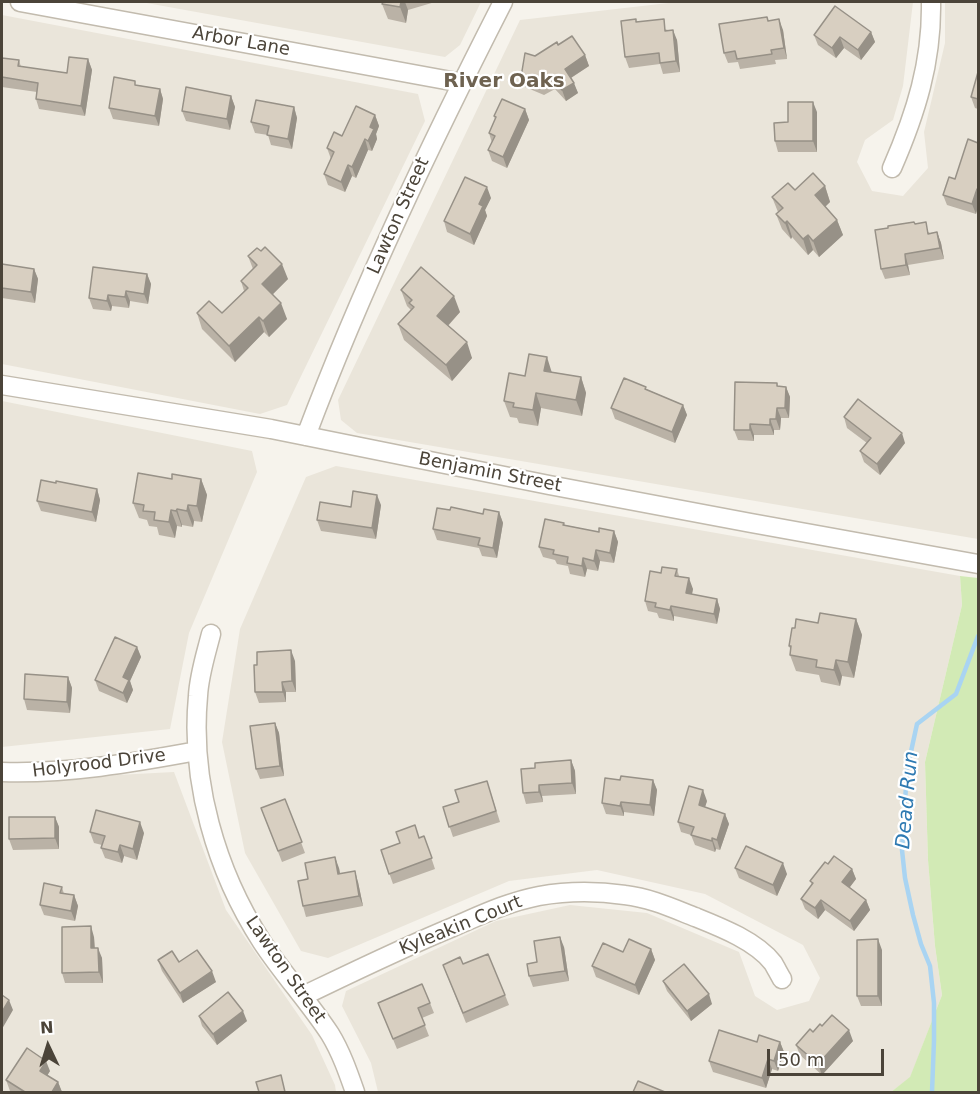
<!DOCTYPE html>
<html>
<head>
<meta charset="utf-8">
<style>
	body { margin:0 }
	#map { position:relative; width:980px; height:1094px; overflow:hidden; background:#f6f3ec; font-family:"DejaVu Sans",sans-serif }
	canvas { display:block }
	.frame { position:absolute; inset:0; border:3px solid #4b4439; pointer-events:none }
	.north { position:absolute; left:18px; top:1016px; width:60px; height:60px; -webkit-text-stroke:4px #fff; paint-order:stroke; rotate:356deg; font-size:16px; font-weight:700; line-height:24px; text-align:center; color:#4b4439 }
	.north::after { content:''; display:block; margin:auto; width:21px; height:27px; background:#4b4439; clip-path:polygon(50% 0,100% 100%,50% 72%,0 100%) }
	.scale { position:absolute; left:767px; top:1049px; width:117px; height:27px; box-sizing:border-box; border:3px solid #4b4439; border-top:0; padding-left:8px; font-size:18px; line-height:21px; white-space:nowrap; color:#4b4439; -webkit-text-stroke:4px #fff; paint-order:stroke }
</style>
</head>
<body>
<div id="map">
<canvas width="980" height="1094"></canvas>
<div class="frame"></div>
<div class="north">N</div>
<div class="scale">50 m</div>
</div>
<script>
const g = document.querySelector('canvas').getContext('2d');
g.lineJoin = 'round';
function fillPath(path, color) { g.fillStyle = color; g.fill(path, 'evenodd'); }
function trace(path, color, width, dash) { g.strokeStyle = color; g.lineWidth = width; g.lineCap = dash ? 'butt' : 'round'; g.setLineDash(dash || []); g.stroke(path); }
function write(font, color, halo, rows, align = 'center') {
  g.font = font + ' "DejaVu Sans",sans-serif'; g.lineWidth = 4.5; g.setLineDash([]); g.textBaseline = 'middle'; g.strokeStyle = halo; g.fillStyle = color; for (const [text, x, y, turn = 0] of rows) {
    g.save(); g.translate(x, y); g.rotate((+turn || 0) * Math.PI / 180); g.textAlign = isNaN(turn) ? turn : align; if (halo) g.strokeText(text, 0, 0); g.fillText(text, 0, 0); g.restore();
  }
}
fillPath(new Path2D(`
	M141,2H481L460,45L445,57Z
	M677,2H913L903,86L893,120L865,140L857,162L872,191L903,196L928,168L924,132L945,43V2H978V539L357,433L341,420L338,400L520,20Z
	M2,15L418,94L425,121L287,405L260,414L2,364Z
	M2,401L252,451L257,472L189,633L170,729L2,747Z
	M336,466L960,576L962,605L925,762L928,860L935,946L942,995L910,1078L891,1092H378L371,1063L342,1006L346,991L496,921L570,905L647,913L739,952L755,996L777,1010L809,1001L820,978L803,945L705,894L597,870L509,881L328,958L301,951L245,853L222,742L240,629L306,477Z
	M174,772L226,910L312,1035L335,1085L336,1092H2V781Z`), '#eae5da');
fillPath(new Path2D(`
	M960,576L978,578V1092H891L910,1077L942,995L935,946L928,860L925,762L962,605Z`), '#d2eab5');
trace(new Path2D(`
	M932,1092L934,1041V1003L930,966L921,944L913,915L905,878L902,850L907,770L917,724L956,694L978,636`), '#a9d4f2', 4.5);
const minor = new Path2D(`
	M20,2L462,83
	M892,168C916,113 932,62 931,2
	M2,385L271,429L549,485L751,523L978,564
	M306,436C362,287 431,143 503,2
	M211,634C206,654 199,675 198,696C190,781 216,871 262,942C283,974 309,1002 330,1034C341,1052 348,1072 355,1092
	M2,772C68,774 132,763 197,751
	M303,996C353,972 402,948 453,927C481,915 508,902 539,896C567,891 597,891 625,895C650,898 672,908 695,917C720,927 756,941 773,963C776,968 779,974 782,979`);
trace(minor, '#c2bbae', 21);
trace(minor, '#fff', 18);
fillPath(new Path2D(`
	M383,2H435L408,10L406,23L388,19L382,4Z
	M767,17L768,21L783,30L787,59L775,60L776,64L740,69L738,62L728,63L724,53Z
	M637,22L668,30L677,40L680,72L663,74L660,64L629,68L625,57Z
	M871,32L875,42L861,60L844,48L836,58L818,45L814,35Z
	M558,45L585,55L589,66L571,78L578,93L566,101L555,89L544,95L525,87L521,77L535,56Z
	M2,58L19,60L21,67L67,73L88,59L92,70L85,116L39,109L36,99L37,92L2,87Z
	M978,72V109L975,108L971,97Z
	M137,85L160,89L163,99L159,126L113,119L109,108Z
	M231,96L235,107L230,130L186,121L182,111Z
	M294,107L297,118L292,149L271,145L268,135L255,133L251,122Z
	M525,109L529,120L507,168L492,161L488,150L492,143L489,133L495,119L494,116Z
	M817,112V152H778L775,141L788,122Z
	M375,115L379,126L376,134L377,139L372,151L368,150L356,178L352,176L345,192L328,185L324,174L331,159L327,148L342,136Z
	M978,143V206L976,214L947,205L943,195L955,179Z
	M825,186L830,202L825,206L837,220L843,235L819,257L813,250L808,255L792,237L791,239L782,229L776,214L778,212L772,197L795,190Z
	M491,198L485,210L487,216L474,245L447,232L444,221Z
	M915,224L930,233L937,232L941,243L944,259L908,265L910,275L885,279L881,269Z
	M248,256L288,279L273,294L287,319L269,337L264,332L235,362L202,329L197,313H222L244,291L241,281L253,269Z
	M2,264L34,269L38,279L35,303L2,298Z
	M147,274L151,284L148,304L130,301L129,308L112,306L111,311L93,309L89,298Z
	M401,290L460,312L448,326L472,358L452,381L404,340L398,324L411,310L407,306Z
	M552,372L581,377L586,393L582,416L541,408L538,426L519,423L517,418L510,417L504,401L525,376Z
	M777,383L778,386L786,387L790,397L789,418H781L780,430H774V435H754V441L738,440L734,430Z
	M646,387V389L683,405L687,415L675,443L615,419L611,408Z
	M844,417L905,443L880,475L864,462L860,451L867,443L847,428Z
	M172,479H201L207,495L202,522L194,521L193,527L182,525V527L177,526L175,538L159,535L157,527L149,526L147,520L139,518L133,503Z
	M56,483L97,489L100,500L96,522L41,511L37,501Z
	M381,505L376,539L321,531L317,520L351,507Z
	M450,510L483,514L499,512L503,523L497,558L482,556L479,548L437,540L433,529Z
	M564,523L565,525L599,532L614,531L618,542L614,563L600,561L598,571L587,569L585,577L570,574L568,566L557,564L555,560L543,557L539,547Z
	M677,569L679,576L693,589L692,594L717,599L720,609L717,624L674,616V621L659,618L657,613L648,611L645,601L661,573Z
	M856,619L862,635L854,678L842,676L840,686L821,682L819,675L796,671L790,655L791,651L789,646L795,628L818,623Z
	M137,647L141,657L130,681L133,690L127,703L99,691L95,680Z
	M295,661L296,692H286V702L259,703L255,692Z
	M68,677L72,688L70,713L27,710L24,699Z
	M275,723L279,733L284,776L260,779L256,769Z
	M571,760L575,771L576,794L542,796L543,802L526,804L523,793L535,768Z
	M620,780H653L657,790L654,816L624,812V816L606,814L602,803Z
	M487,781L500,822L453,837L443,807L459,802Z
	M285,799L305,853L282,862L261,808Z
	M707,801L705,807L725,814L729,824L720,850L716,849L715,852L695,845L691,835L681,832L678,822Z
	M55,817L59,827V849L13,850L9,839Z
	M90,832L144,833L137,860L124,856L122,863L105,858L101,848L102,845L94,843Z
	M424,836L435,869L393,884L381,850Z
	M828,864L852,869L856,879L850,887L866,900L870,910L854,931L825,910L818,919L805,909L801,899L812,885L810,881Z
	M339,868L340,874L358,882L363,906L306,917L303,906L308,879Z
	M735,868L787,874L777,896L739,878Z
	M62,887L64,894L74,895L78,906L75,921L44,915L40,905Z
	M94,937L95,948L102,958L103,983H65L62,973Z
	M564,947L569,981L533,987L529,976L537,962Z
	M651,949L655,960L639,995L596,977L592,966L623,952Z
	M882,950V1006H861L857,996Z
	M158,960L179,962L216,982L183,1003L162,971Z
	M463,964L505,995L509,1005L466,1023L443,965Z
	M663,981L712,1004L691,1021L667,991Z
	M378,1003H430L434,1013L422,1018L429,1036L397,1049Z
	M199,1016L247,1021L217,1045L202,1026Z
	M822,1026L853,1041L822,1075L800,1055L796,1045Z
	M757,1042H780L784,1052L778,1071L772,1069L766,1088L713,1072L709,1061Z
	M50,1071L47,1075L58,1082L62,1092H12L10,1091L6,1080Z`), '#bab2a6');
fillPath(new Path2D(`
	M401,2H405L408,10L406,23L400,7Z
	M779,19L783,30L787,59L784,48Z
	M673,30L677,40L680,72L676,61Z
	M871,32L875,42L861,60L858,50Z
	M840,37L844,48L836,58L832,48Z
	M585,55L589,66L569,79L565,69Z
	M88,59L92,70L85,116L81,106Z
	M574,83L578,93L566,101L562,90Z
	M160,89L163,99L159,126L155,116Z
	M231,96L235,107L230,130L227,119Z
	M813,102L817,112V152L813,141Z
	M294,107L297,118L292,149L288,139Z
	M525,109L529,120L507,168L503,157Z
	M375,115L379,126L376,134L377,139L372,151L368,141L370,127Z
	M365,139L368,150L356,178L352,167Z
	M348,165L352,176L345,192L341,182Z
	M825,186L830,202L821,211L815,195Z
	M487,187L491,198L485,210L487,216L474,245L470,234L479,204Z
	M977,189L978,194V206L976,214L972,204Z
	M837,220L843,235L819,257L813,241Z
	M787,221L792,237L791,239L785,223Z
	M937,232L941,243L944,259L940,248Z
	M808,235L813,250L808,255L803,239Z
	M905,254L908,265L910,275L906,265Z
	M282,264L288,279L268,299L262,284Z
	M34,269L38,279L35,303L31,292Z
	M147,274L151,284L148,304L144,294Z
	M126,291L130,301L129,308L125,297Z
	M108,295L112,306L111,311L107,301Z
	M454,296L460,312L442,332L437,316Z
	M281,303L287,319L269,337L263,321Z
	M259,317L264,332L235,362L229,346Z
	M467,342L472,358L452,381L446,365Z
	M547,357L552,373L544,371Z
	M581,377L586,393L582,416L576,400Z
	M786,387L790,397L789,418L785,408Z
	M536,393L541,408L538,426L533,410Z
	M683,405L687,415L675,443L672,432Z
	M777,408L781,418L780,430L776,419Z
	M770,419L774,430V435L770,425Z
	M750,424L754,435V441L750,430Z
	M902,433L905,443L880,475L877,464Z
	M201,479L207,495L202,522L197,506Z
	M97,489L100,500L96,522L92,512Z
	M377,495L381,505L376,539L372,528Z
	M188,505L194,521L193,527L187,511Z
	M177,509L182,525V527L176,511Z
	M171,510L177,526L175,538L169,522Z
	M499,512L503,523L497,558L493,548Z
	M614,531L618,542L614,563L610,553Z
	M596,550L600,561L598,571L594,561Z
	M583,558L587,569L585,577L582,566Z
	M689,578L693,589L690,603L686,593Z
	M717,599L720,609L717,624L714,614Z
	M671,606L674,616V621L670,610Z
	M856,619L862,635L854,678L848,662Z
	M137,647L141,657L130,681L133,690L127,703L123,693V677Z
	M291,650L295,661L296,692L292,681Z
	M836,660L842,676L840,686L834,670Z
	M68,677L72,688L70,713L67,702Z
	M282,682L286,692V702L283,692Z
	M275,723L279,733L284,776L280,766Z
	M571,760L575,771L576,794L572,783Z
	M653,780L657,790L654,816L650,805Z
	M539,785L542,796L543,802L539,792Z
	M703,790L707,801L702,816L699,805Z
	M621,802L624,812V816L620,806Z
	M725,814L729,824L720,850L717,840Z
	M55,817L59,827V849L55,838Z
	M140,822L144,833L137,860L133,849Z
	M712,838L716,849L715,852L712,841Z
	M120,845L124,856L122,863L118,852Z
	M335,857L339,868L342,885L338,874Z
	M783,863L787,874L777,896L773,885Z
	M852,869L856,879L846,892L842,882Z
	M355,871L358,882L363,906L359,896Z
	M74,895L78,906L75,921L71,911Z
	M821,900L825,910L818,919L815,908Z
	M866,900L870,910L854,931L850,921Z
	M91,926L94,937L95,958L91,948Z
	M560,937L564,947L569,981L565,971Z
	M878,939L882,950V1006L878,996Z
	M98,948L102,958L103,983L99,972Z
	M651,949L655,960L639,995L635,985Z
	M212,971L216,982L183,1003L180,993Z
	M709,994L712,1004L691,1021L687,1011Z
	M9,1000L13,1010L2,1029V1012Z
	M243,1011L247,1021L217,1045L213,1034Z
	M849,1030L853,1041L822,1075L818,1064Z
	M780,1042L784,1052L778,1071L774,1061Z
	M768,1059L772,1069L766,1088L762,1078Z
	M46,1061L50,1071L44,1081L40,1071Z
	M58,1082L62,1092H52Z`), '#979187');
const building = new Path2D(`
	M383,2H401L400,7L382,4Z
	M835,6L871,32L858,50L840,37L832,48L814,35Z
	M767,17L768,21L779,19L784,48L771,50L772,54L737,59L735,51L724,53L719,24Z
	M636,19V22L664,19L665,31L673,30L676,61L660,63L659,53L625,57L621,21Z
	M572,36L585,55L565,69L574,83L562,90L551,79L541,84L521,77L525,53L535,56L557,42L558,45Z
	M69,57L88,59L81,106L36,99L38,83L2,77V58L19,60L18,66L67,73Z
	M978,72V99L971,97Z
	M114,77L135,81V85L160,89L155,116L109,108Z
	M186,87L231,96L227,119L182,111Z
	M502,99L525,109L503,157L488,150L495,136L489,133L496,117L494,116Z
	M256,100L294,107L288,139L267,135L269,126L251,122Z
	M788,102H813V141H775L774,123L788,122Z
	M356,106L375,115L370,127L374,129L368,141L365,139L352,167L348,165L341,182L324,174L334,152L327,148L334,132L342,136Z
	M968,139L978,143V189H977L972,204L943,195L949,177L955,179Z
	M813,173L825,186L815,195L837,220L813,241L808,235L803,239L787,221L785,223L776,214L783,208L772,197L788,183L795,190Z
	M465,177L487,187L479,204L483,206L470,234L444,221Z
	M914,222L915,224L926,222L928,234L937,232L940,248L905,254L906,265L881,269L875,230L888,228V226Z
	M265,247L282,264L262,284L281,303L263,321L259,317L229,346L197,313L209,301L222,313L248,288L241,281L257,265L248,256L257,248L261,251Z
	M2,264L34,269L31,292L2,288Z
	M93,267L147,274L144,294L126,291L125,297L108,295L107,301L89,298Z
	M421,267L454,296L437,316L467,342L446,365L398,324L414,307L409,303L412,300L401,290Z
	M529,354L547,357L544,371L581,377L576,400L536,393L533,410L513,407L514,403L504,401L509,373L525,376Z
	M624,378L646,387L645,389L683,405L672,432L611,408Z
	M735,382L777,383V386L786,387L785,408H777L776,419H770V425L750,424V430H734Z
	M858,399L902,433L877,464L860,451L871,438L844,417Z
	M138,473L172,479V474L201,479L197,506L188,505L187,511L177,509L176,511L171,510L169,522L154,520L155,512L143,511L144,505L133,503Z
	M41,480L56,483V481L97,489L92,512L37,501Z
	M353,491L377,495L372,528L317,520L320,502L351,507Z
	M451,507L483,514L484,509L499,512L493,548L478,545L480,538L433,529L437,508L450,510Z
	M545,519L564,523L563,525L599,532V528L614,531L610,553L596,550L594,561L583,558L582,566L567,563L568,557L553,554L554,550L539,547Z
	M662,567L677,569L675,576L689,578L686,593L717,599L714,614L671,606L670,610L655,607L656,603L645,601L650,571L661,573Z
	M820,613L856,619L848,662L836,660L834,670L816,667L817,660L790,655L791,646H789L792,628H795L796,619L818,623Z
	M115,637L137,647L123,677L129,680L123,693L95,680Z
	M291,650L292,681L282,682L283,692H255L254,665H257V652Z
	M25,674L68,677L67,702L24,699Z
	M275,723L280,766L256,769L250,726Z
	M571,760L572,783L539,785V792L523,793L521,769L535,768V763Z
	M621,776L653,780L650,805L621,802L620,806L602,803L605,778L620,780Z
	M487,781L496,811L449,827L443,807L459,802L455,790Z
	M689,786L703,790L699,805L725,814L717,840L712,838V841L691,835L694,827L678,822Z
	M285,799L302,842L278,851L261,808Z
	M96,810L140,822L133,849L120,845L118,852L101,848L105,836L90,832Z
	M9,817H55V838L9,839Z
	M415,825L419,838L424,836L432,858L389,874L381,850L400,843L396,832Z
	M746,846L783,863L773,885L735,868Z
	M834,856L852,869L842,882L866,900L850,921L821,900L815,908L801,899L813,883L810,881L825,862L828,864Z
	M335,857L338,874L355,871L359,896L303,906L298,881L308,879L305,863Z
	M44,883L62,887L60,893L74,895L71,911L40,905Z
	M91,926V948H98L99,972L62,973V927Z
	M560,937L565,971L529,976L527,964L537,962L534,941Z
	M629,939L651,949L635,985L592,966L603,943L623,952Z
	M878,939V996H857V940Z
	M197,950L212,971L180,993L158,960L172,951L179,962Z
	M488,954L505,995L463,1013L443,965L460,957L463,964Z
	M684,964L709,994L687,1011L663,981Z
	M422,984L430,1003L418,1008L425,1025L393,1039L378,1003Z
	M228,992L243,1011L213,1034L199,1016Z
	M2,995L9,1000L2,1012Z
	M832,1015L849,1030L818,1064L796,1045L810,1029L813,1032L820,1024L822,1026Z
	M719,1030L757,1042L759,1035L780,1042L774,1061L768,1059L762,1078L709,1061Z
	M27,1048L46,1061L40,1071L58,1082L52,1092H25L6,1080Z
	M281,1075L285,1092H259L256,1082Z
	M638,1081L665,1092H633Z`);
fillPath(building, '#d8cfc1');
trace(building, '#979187', 1.5);
write('18px', '#4b4439', '#fff', [
	["Arbor Lane",241,42,10],
	["Lawton Street",399,216,-66],
	["Benjamin Street",490,473,11],
	["Holyrood Drive",99,764,-7],
	["Kyleakin Court",461,926,-22],
	["Lawton Street",285,970,55]
]);
write('bold 20px', '#6e6250', '#fff', [
	["River Oaks",504,82]
]);
write('italic 20px', '#2e7ab2', '#fff', [
	["Dead Run",908,800,-85]
]);
</script>
</body>
</html>
